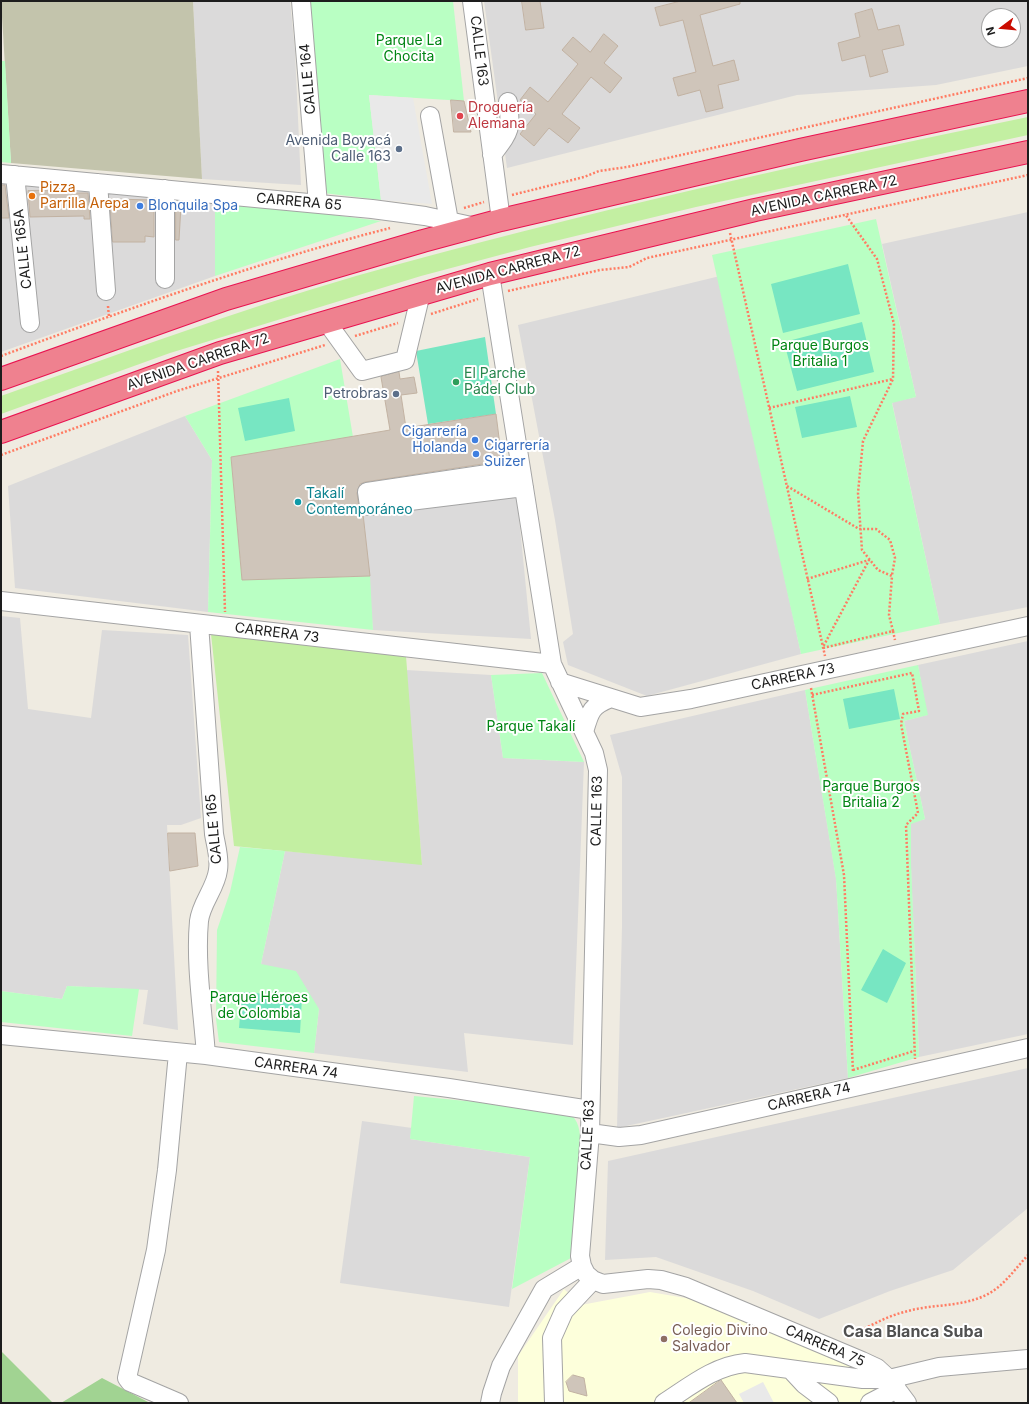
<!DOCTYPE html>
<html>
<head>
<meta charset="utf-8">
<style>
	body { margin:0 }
	#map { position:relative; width:1029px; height:1404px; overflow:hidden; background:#efebe1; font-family:Inter,sans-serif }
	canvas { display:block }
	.frame { position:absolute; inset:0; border:2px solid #1d1d1d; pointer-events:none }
	.north { position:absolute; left:981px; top:8px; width:40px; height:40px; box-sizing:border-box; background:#fff; border:1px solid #a5a5a5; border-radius:50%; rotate:254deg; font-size:11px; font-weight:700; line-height:16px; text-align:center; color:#1d1d1d }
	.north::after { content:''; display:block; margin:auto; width:14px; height:18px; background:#ca0c00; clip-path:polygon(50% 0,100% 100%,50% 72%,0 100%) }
</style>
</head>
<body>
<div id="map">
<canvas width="1029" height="1404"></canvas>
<div class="frame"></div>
<div class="north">N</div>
</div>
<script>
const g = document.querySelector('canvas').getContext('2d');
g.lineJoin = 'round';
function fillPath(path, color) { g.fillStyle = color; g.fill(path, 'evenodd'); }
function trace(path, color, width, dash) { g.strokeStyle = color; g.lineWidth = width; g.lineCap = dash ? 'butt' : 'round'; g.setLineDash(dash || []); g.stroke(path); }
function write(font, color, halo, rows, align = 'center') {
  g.font = font + ' Inter,sans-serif'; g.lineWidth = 4; g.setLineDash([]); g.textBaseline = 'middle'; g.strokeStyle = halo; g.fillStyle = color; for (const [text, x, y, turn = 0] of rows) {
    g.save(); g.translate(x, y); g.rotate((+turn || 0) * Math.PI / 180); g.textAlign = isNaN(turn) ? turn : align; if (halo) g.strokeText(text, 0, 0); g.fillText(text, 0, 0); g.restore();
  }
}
fillPath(new Path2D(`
	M193,1H290L295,51L301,185L202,179Z
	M484,1H1028V66L936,85L797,95L507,168ZM989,16H1013V40H989Z
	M1,181L215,200V276L1,352Z
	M1028,212V607L940,624L892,402L916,397L882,244Z
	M720,276L801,654L647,696L568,665L563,642L573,634L555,520L518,325Z
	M185,416L212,460L208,612L15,588L8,486Z
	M517,497L531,639L373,630L363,516Z
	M1,616L20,618L28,709L91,718L102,630L188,635L201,818L181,825H167L178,1030L143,1024L148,990L67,986L62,999L1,991Z
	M1028,641V1034L919,1057L911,869V823L925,819L904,721L927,715L918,665Z
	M406,670L491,675L503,758L584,762L573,1045L464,1033L468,1072L314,1053L319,1009L261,964L285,851L422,864Z
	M805,690L836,878L848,1078L617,1128L622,927V777L610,735Z
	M1028,1068V1208L953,1270L890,1291L819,1319L753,1291L656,1257L605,1260L608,1161Z
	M362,1121L412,1128L410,1139L530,1157L509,1307L340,1283Z`), '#dbdada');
fillPath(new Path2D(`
	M564,1289L581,1305L650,1292L709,1302L864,1369L863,1379L885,1403H518V1356Z`), '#fdffdb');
fillPath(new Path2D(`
	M1,1H193L202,179L11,163Z`), '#c3c4ac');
fillPath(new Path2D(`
	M1028,117V135L696,207L530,247L421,276L170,353L1,414V396C119,354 236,311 356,276C577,214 803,163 1028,117Z
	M211,634L406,656L422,865L234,846Z`), '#c3efa2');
fillPath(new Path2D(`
	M1,1351L53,1403H1Z
	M102,1378L150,1403H61Z`), '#a1d392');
fillPath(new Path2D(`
	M308,1H453L464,101L369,95L381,200L323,193Z
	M1,61H5L11,163L1,162Z
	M215,200L381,221L215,276Z
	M876,219L916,397L892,403L940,624L801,654L712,255Z
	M340,359L353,437L231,458L242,579L370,576L373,630L208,612L212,460L185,416Z
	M918,665L928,715L904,721L925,819L911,824V863L919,1057L848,1078L836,879L805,690Z
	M542,673L584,762L503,758L491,675Z
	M240,847L285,851L261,964L296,971L319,1009L314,1053L219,1042L216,1019L217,930L230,892Z
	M67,986L139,989L132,1036L1,1022V991L62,999Z
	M414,1096L560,1110C574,1113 579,1122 580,1136L573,1257L512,1289L530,1157L410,1139Z`), '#b9ffc3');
fillPath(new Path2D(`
	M848,264L860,314L783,333L771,284Z
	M862,322L874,372L797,391L784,342Z
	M485,337L496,414L428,424L416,351Z
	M850,396L857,427L802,438L795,407Z
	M289,398L295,431L245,441L238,408Z
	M894,689L900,719L849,729L843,699Z
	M883,949L906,963L887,1003L861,990Z
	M242,992L302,997L300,1033L239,1028Z`), '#77e6c2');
fillPath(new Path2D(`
	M369,95L413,98L432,204L381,200Z
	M763,1382L774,1403H744L739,1394Z`), '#e9e9e9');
const building = new Path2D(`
	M522,1H540L544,28L526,30Z
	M681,1H740V4L700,15L713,66L734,60L739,80L718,85L723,108L706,112L700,90L678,96L673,78L696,72L683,20L660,26L655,8Z
	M872,9L878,30L899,25L904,45L882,50L888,72L870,77L865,55L842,61L838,43L860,37L855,14Z
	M604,34L618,46L604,63L622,78L610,93L591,77L562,114L580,128L568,143L549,128L534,146L520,134L536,114L520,100L530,87L548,102L578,64L562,50L573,37L590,52Z
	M451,100L464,101L471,132H454Z
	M1,185H5L9,218H1Z
	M60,190L67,191V193H88L90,219H84V216L30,217L28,191Z
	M110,199L154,200V237L145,236V242H113Z
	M176,205H181L179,240H176Z
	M399,372L400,379L414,377L417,393L401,395L406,428L496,414L502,461L365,482L360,484L357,493L359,508L363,514L370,576L242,580L231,457L390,430L381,377Z
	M168,833H195L198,866L170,871Z
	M573,1375L584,1378L587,1396L569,1391L566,1382Z
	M721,1380L737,1403H689Z`);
fillPath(building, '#cfc5ba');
trace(building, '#c2b2a2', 1);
const minor = new Path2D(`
	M301,1L318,204
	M472,1L501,220
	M430,116L449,221
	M492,155C509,132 512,131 508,102
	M1,174L372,209L425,216L476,227
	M15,175L30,323
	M98,183L106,291
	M490,274L552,664L594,753L598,770L590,1133L580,1256L582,1266L586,1274L593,1280L603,1284L648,1279L661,1280L686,1287L862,1361L877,1368L889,1379L907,1403
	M165,279V189
	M326,321L362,371L405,360L421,293
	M521,469L367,492L369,506L524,487
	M1,601L552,664
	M199,624L214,834C216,846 220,858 218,870C216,888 201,903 199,921C195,963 203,1013 206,1055
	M560,682L640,707L691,699L1028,626
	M584,732C590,711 591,706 611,698
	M1,1035L206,1055L449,1088L590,1110
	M178,1053L167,1170L156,1250L127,1378L130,1382L179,1403
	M590,1133L619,1137L641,1135L1028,1048
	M791,1370L804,1384L829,1403
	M490,1403L492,1393L501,1366L544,1289L582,1266
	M554,1403L552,1338L564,1311L593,1280
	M664,1403C689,1387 714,1366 745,1363L863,1379H889L939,1367L1028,1359
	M870,1403L897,1389`);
const highway = new Path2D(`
	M1,379L226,299L423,241L501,220L800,150L1028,101
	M1,432L220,353L490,274L755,210L1028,152`);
trace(minor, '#a4a4a4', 20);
trace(highway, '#e91350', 24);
trace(new Path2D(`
	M512,195L584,177L599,171L627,167L1028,78
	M464,208L484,202
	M730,233L825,656
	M508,291L600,270L629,267L647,258L1028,175
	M108,306L109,318
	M431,314L478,299
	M355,336L398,323
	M1,356C128,309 258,262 390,228
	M218,371L225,612
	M769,408L893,379
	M1,455L177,391L325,345
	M787,486L859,529H876L890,540L895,558L892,575
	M807,579L869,560L823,647
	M893,631L895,640
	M823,648L893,631L889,615L892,576L878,570L862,550L858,493L863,441L893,379L894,324L877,259L845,214
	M811,688L844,875L853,1072
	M812,695L912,673L919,711L903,714L901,724L918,813L906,825L915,1059
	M853,1070L914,1051
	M847,1338C866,1328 886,1316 908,1311C933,1304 962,1307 986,1295C1003,1287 1015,1269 1028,1255`), '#ff7c63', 2.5, [2, 2]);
trace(minor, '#fff', 18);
trace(highway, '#ef818f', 22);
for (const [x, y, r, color] of [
	[460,116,4,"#e0444e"],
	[399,149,4,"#5c6f8a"],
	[32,196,4,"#e8710a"],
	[140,206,4,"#3f7fe0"],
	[456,382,4,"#2e9e5b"],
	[396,394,4,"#5c6f8a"],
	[475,440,4,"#3f7fe0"],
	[476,454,4,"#3f7fe0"],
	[298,502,4,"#0f9aa8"],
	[664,1339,4,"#8d6e63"]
]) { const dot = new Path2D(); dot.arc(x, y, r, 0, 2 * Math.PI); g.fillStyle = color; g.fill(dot); trace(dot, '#fff', 1.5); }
write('14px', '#018514', '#fff', [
	["Parque La",409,41],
	["Chocita",409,57],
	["Parque Burgos",820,346],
	["Britalia 1",820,362],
	["Parque Takalí",531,727],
	["Parque Burgos",871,787],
	["Britalia 2",871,803],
	["Parque Héroes",259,998],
	["de Colombia",259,1014]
]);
write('14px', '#1d1d1d', '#fff', [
	["CALLE 163",479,51,83],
	["CALLE 164",308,79,-95],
	["AVENIDA CARRERA 72",824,196,-12],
	["CARRERA 65",299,202,5],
	["CALLE 165A",23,249,-96],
	["AVENIDA CARRERA 72",508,270,-15],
	["AVENIDA CARRERA 72",198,362,-19],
	["CARRERA 73",277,633,7],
	["CARRERA 73",793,677,-12],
	["CALLE 163",597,811,-89],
	["CALLE 165",214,829,-95],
	["CARRERA 74",296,1068,8],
	["CARRERA 74",809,1097,-13],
	["CALLE 163",588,1135,-87],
	["CARRERA 75",825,1346,23]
]);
write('14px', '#be3a42', '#fff', [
	["Droguería",468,108],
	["Alemana",468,124]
], 'left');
write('14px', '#4e5e75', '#fff', [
	["Avenida Boyacá",391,141],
	["Calle 163",391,157],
	["Petrobras",388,394]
], 'right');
write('14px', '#c56008', '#fff', [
	["Pizza",40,188],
	["Parrilla Arepa",40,204]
], 'left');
write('14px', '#366cbe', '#fff', [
	["Blonquila Spa",148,206],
	["Cigarrería",467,432,"right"],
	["Holanda",467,448,"right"],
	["Cigarrería",484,446],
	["Suizer",484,462]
], 'left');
write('14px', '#27864d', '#fff', [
	["El Parche",464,374],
	["Pádel Club",464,390]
], 'left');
write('14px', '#0d838f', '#fff', [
	["Takalí",306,494],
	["Contemporáneo",306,510]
], 'left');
write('14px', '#785e54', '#fff', [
	["Colegio Divino",672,1331],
	["Salvador",672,1347]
], 'left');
write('bold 16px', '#505050', '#fff', [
	["Casa Blanca Suba",913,1332]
]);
</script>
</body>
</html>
